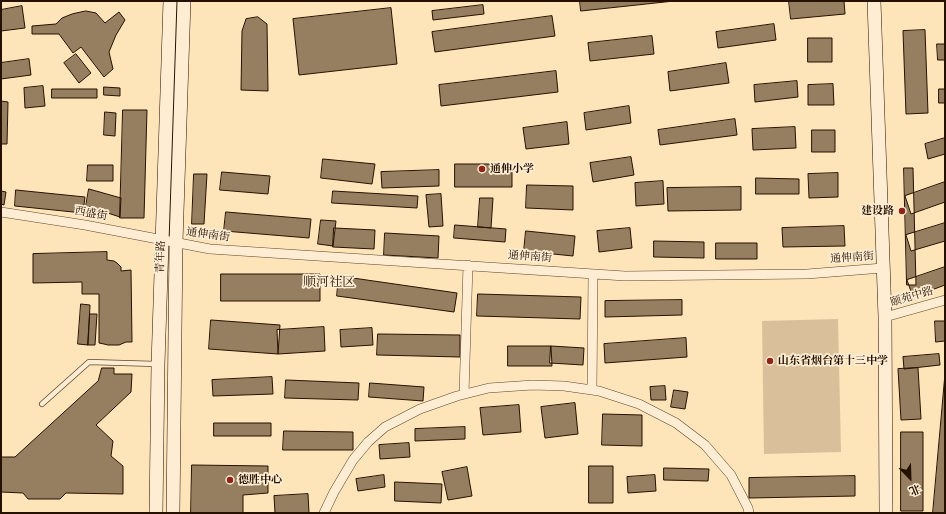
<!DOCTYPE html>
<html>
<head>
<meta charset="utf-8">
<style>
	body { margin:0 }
	#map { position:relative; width:946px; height:514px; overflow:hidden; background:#fee4b9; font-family:Alegreya,"Noto Serif SC",serif }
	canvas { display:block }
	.frame { position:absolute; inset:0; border:2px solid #261100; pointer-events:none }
	.north { position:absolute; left:890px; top:458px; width:40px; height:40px; -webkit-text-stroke:3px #feedd2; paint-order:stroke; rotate:157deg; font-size:11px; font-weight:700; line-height:16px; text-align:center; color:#261100 }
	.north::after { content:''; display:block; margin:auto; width:14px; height:18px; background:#261100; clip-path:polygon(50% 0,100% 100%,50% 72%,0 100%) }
</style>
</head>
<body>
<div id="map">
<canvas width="946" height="514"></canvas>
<div class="frame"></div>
<div class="north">北</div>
</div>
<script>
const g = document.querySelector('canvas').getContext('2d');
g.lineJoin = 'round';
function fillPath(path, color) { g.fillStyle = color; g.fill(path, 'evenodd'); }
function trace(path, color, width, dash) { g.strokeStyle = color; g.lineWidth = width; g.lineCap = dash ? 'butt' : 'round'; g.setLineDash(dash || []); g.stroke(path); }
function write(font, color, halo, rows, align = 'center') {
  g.font = font + ' Alegreya,"Noto Serif SC",serif'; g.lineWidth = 3.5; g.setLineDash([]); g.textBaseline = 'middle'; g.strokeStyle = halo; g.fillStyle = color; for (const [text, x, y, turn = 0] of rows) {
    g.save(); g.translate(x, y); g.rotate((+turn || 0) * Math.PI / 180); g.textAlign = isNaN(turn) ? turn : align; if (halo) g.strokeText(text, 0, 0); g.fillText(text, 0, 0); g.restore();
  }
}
fillPath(new Path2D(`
	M838,319L841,452L764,454L762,321Z`), '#d9c09a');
const building = new Path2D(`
	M580,1H674L581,11Z
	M789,1H844L845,14L791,19Z
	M483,5L484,14L433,20L432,11Z
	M22,6L25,28L1,31V10Z
	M391,8L397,64L299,75L293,19Z
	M86,11L96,13L105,23L119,12L125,20L116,35L109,52L113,69L104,77L81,47L73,53L59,34H32V26L56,24L62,18L72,14Z
	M552,16L555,36L435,52L432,32Z
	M258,17L267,24L268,91L241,90L242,31L246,19Z
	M774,24L776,40L718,48L716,32Z
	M925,30L928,113L906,114L903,31Z
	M652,36L654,54L590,61L588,43Z
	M808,38H832V62H808Z
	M937,44H945V60H938Z
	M76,54L91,73L79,83L64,63Z
	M29,59L31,75L1,79V63Z
	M726,63L729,83L670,91L668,72Z
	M556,71L558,92L441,106L439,85Z
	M797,81L798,97L755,102L754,85Z
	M833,84L834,105H808V85Z
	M43,86L45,106L25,108L24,88Z
	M104,87L120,88V96L104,95Z
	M52,89H97V98H52Z
	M939,89H945V103H939Z
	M1,101L8,102L7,144H1Z
	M629,106L631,123L586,130L584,113Z
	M123,110H147L144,218H120Z
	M105,112L116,113L115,136L104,135Z
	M735,119L737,135L660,145L658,130Z
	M567,122L569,144L526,149L523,128Z
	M795,127L796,148L753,150L752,129Z
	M812,130H835V152H812Z
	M945,138V154L928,159L925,144Z
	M631,157L634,175L593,182L590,163Z
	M323,159L375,164L372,184L321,178Z
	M455,164H512V187H455Z
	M88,165H113V181H87Z
	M904,168H913L916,285H907Z
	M439,170V186L382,188L381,172Z
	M222,172L270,176L268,194L220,190Z
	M838,173V197L809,198L808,174Z
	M194,174H207L204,224H192Z
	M756,178L799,179V194H756Z
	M663,181L664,204L636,206L635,183Z
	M945,182V202L911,214L905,196Z
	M527,185L573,186V210L526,208Z
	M741,187V210L668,211L667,188Z
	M89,189L121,198L120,217L86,206Z
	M16,190L85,197L83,213L15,206Z
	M1,191L6,192L4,205L1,204Z
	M333,191L418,196L417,208L332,203Z
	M441,194L443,226L429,227L426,195Z
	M480,198H493L491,228L478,227Z
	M226,212L311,219L309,238L224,231Z
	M321,220L336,221L333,246L318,244Z
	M945,223V241L911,251L906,235Z
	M455,225L506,229L505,242L454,238Z
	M844,226L845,246L783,247L782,228Z
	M334,228L375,230L374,249L333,247Z
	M630,228L632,248L599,252L597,231Z
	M526,231L575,236L573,256L524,251Z
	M385,233L439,236L438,258L384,255Z
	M654,241L704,242V258L654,257Z
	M716,243H757V259H716Z
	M107,252V260L114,261L117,263L121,267V271L131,270L132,342H126L119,345H108L104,344L99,343V294H82V282L33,283V254Z
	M945,267V285L913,297L907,280Z
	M221,274H320V301H221Z
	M339,276L457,293L454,312L337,296Z
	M478,294L581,297L580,319L477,316Z
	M682,300V315L605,317V301Z
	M81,304L90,305L88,345L78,344Z
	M90,314H97L95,345H88Z
	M211,320L280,325L278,354L209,349Z
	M935,321H945V341L936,342Z
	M324,327L325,351L278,354L277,330Z
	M372,328L373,345L341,347L340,330Z
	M378,334L460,335V357L377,355Z
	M686,338L687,357L605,363L604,344Z
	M508,346H551L552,366H508Z
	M551,346L584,348L583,365L550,363Z
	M939,354L940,365L904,369L903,357Z
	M102,368H114V374H132L131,392L96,425L113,441L111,456L123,466V494L66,493L60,499H28L23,493L1,492V457H15L98,381Z
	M918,368L921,419L901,420L898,369Z
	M945,374V513H933Z
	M272,377L273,394L213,396L212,380Z
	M286,380L359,383L358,400L285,398Z
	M370,383L424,387L423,401L369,397Z
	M665,386L666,400H651L650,387Z
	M674,390L688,392L685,409L671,407Z
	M575,403L578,434L545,438L541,407Z
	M519,405L521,432L483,435L480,408Z
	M603,414L642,415V446L602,445Z
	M214,423H271V436H214Z
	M465,427V439L415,441V429Z
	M284,431L353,432V450H283Z
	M901,432H923V511H901Z
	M409,443L410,457L380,459L379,445Z
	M192,465L268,466V493L243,495V513H191Z
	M589,466H613V503H589Z
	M467,467L472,496L448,500L442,472Z
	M664,468L709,469L708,481L664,480Z
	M384,475L385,487L358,491L356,479Z
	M655,475L656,491L628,493L627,477Z
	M855,476V496L749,498V478Z
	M395,482L442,484L441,503L395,501Z
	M308,494L309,513H275L274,496Z`);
fillPath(building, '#967f60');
trace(building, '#261100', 1);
const lane = new Path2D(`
	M42,404L89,362L157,364`);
const street = new Path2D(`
	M1,212L85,225L210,249L625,276L807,274L883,268
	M885,317L945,300
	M592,390L593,274
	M464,394L468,265
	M324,513L334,492L353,460L368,442L385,427L420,409L457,396L489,388L533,385L564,386L599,391L639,404L676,423L705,445L731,475L748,508L749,513`);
const secondary = new Path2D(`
	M874,1L885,317L886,513
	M156,513L158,364L170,1
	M173,513L176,242L184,1`);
trace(lane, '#5c462e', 6);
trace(street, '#5c462e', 10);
trace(secondary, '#261100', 14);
trace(lane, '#feedd2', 4.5);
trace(street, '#feedd2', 9);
trace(secondary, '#feedd2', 13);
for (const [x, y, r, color] of [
	[482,169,4,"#8f2418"],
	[902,211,4,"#8f2418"],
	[770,361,4,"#8f2418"],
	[230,480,4,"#8f2418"]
]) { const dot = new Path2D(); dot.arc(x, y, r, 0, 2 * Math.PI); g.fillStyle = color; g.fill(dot); trace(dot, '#feedd2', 1.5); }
write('bold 11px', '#261100', '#feedd2', [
	["通伸小学",490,169],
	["建设路",894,211,"right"],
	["山东省烟台第十三中学",778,361],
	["德胜中心",238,480]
], 'left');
write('11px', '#261100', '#feedd2', [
	["西盛街",91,214,10],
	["通伸南街",208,235,8],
	["青年路",161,257,-88],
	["通伸南街",530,257,4],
	["通伸南街",852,258,-4],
	["颐苑中路",912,297,-16]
]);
write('13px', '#261100', '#feedd2', [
	["顺河社区",329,283]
]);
</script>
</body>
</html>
